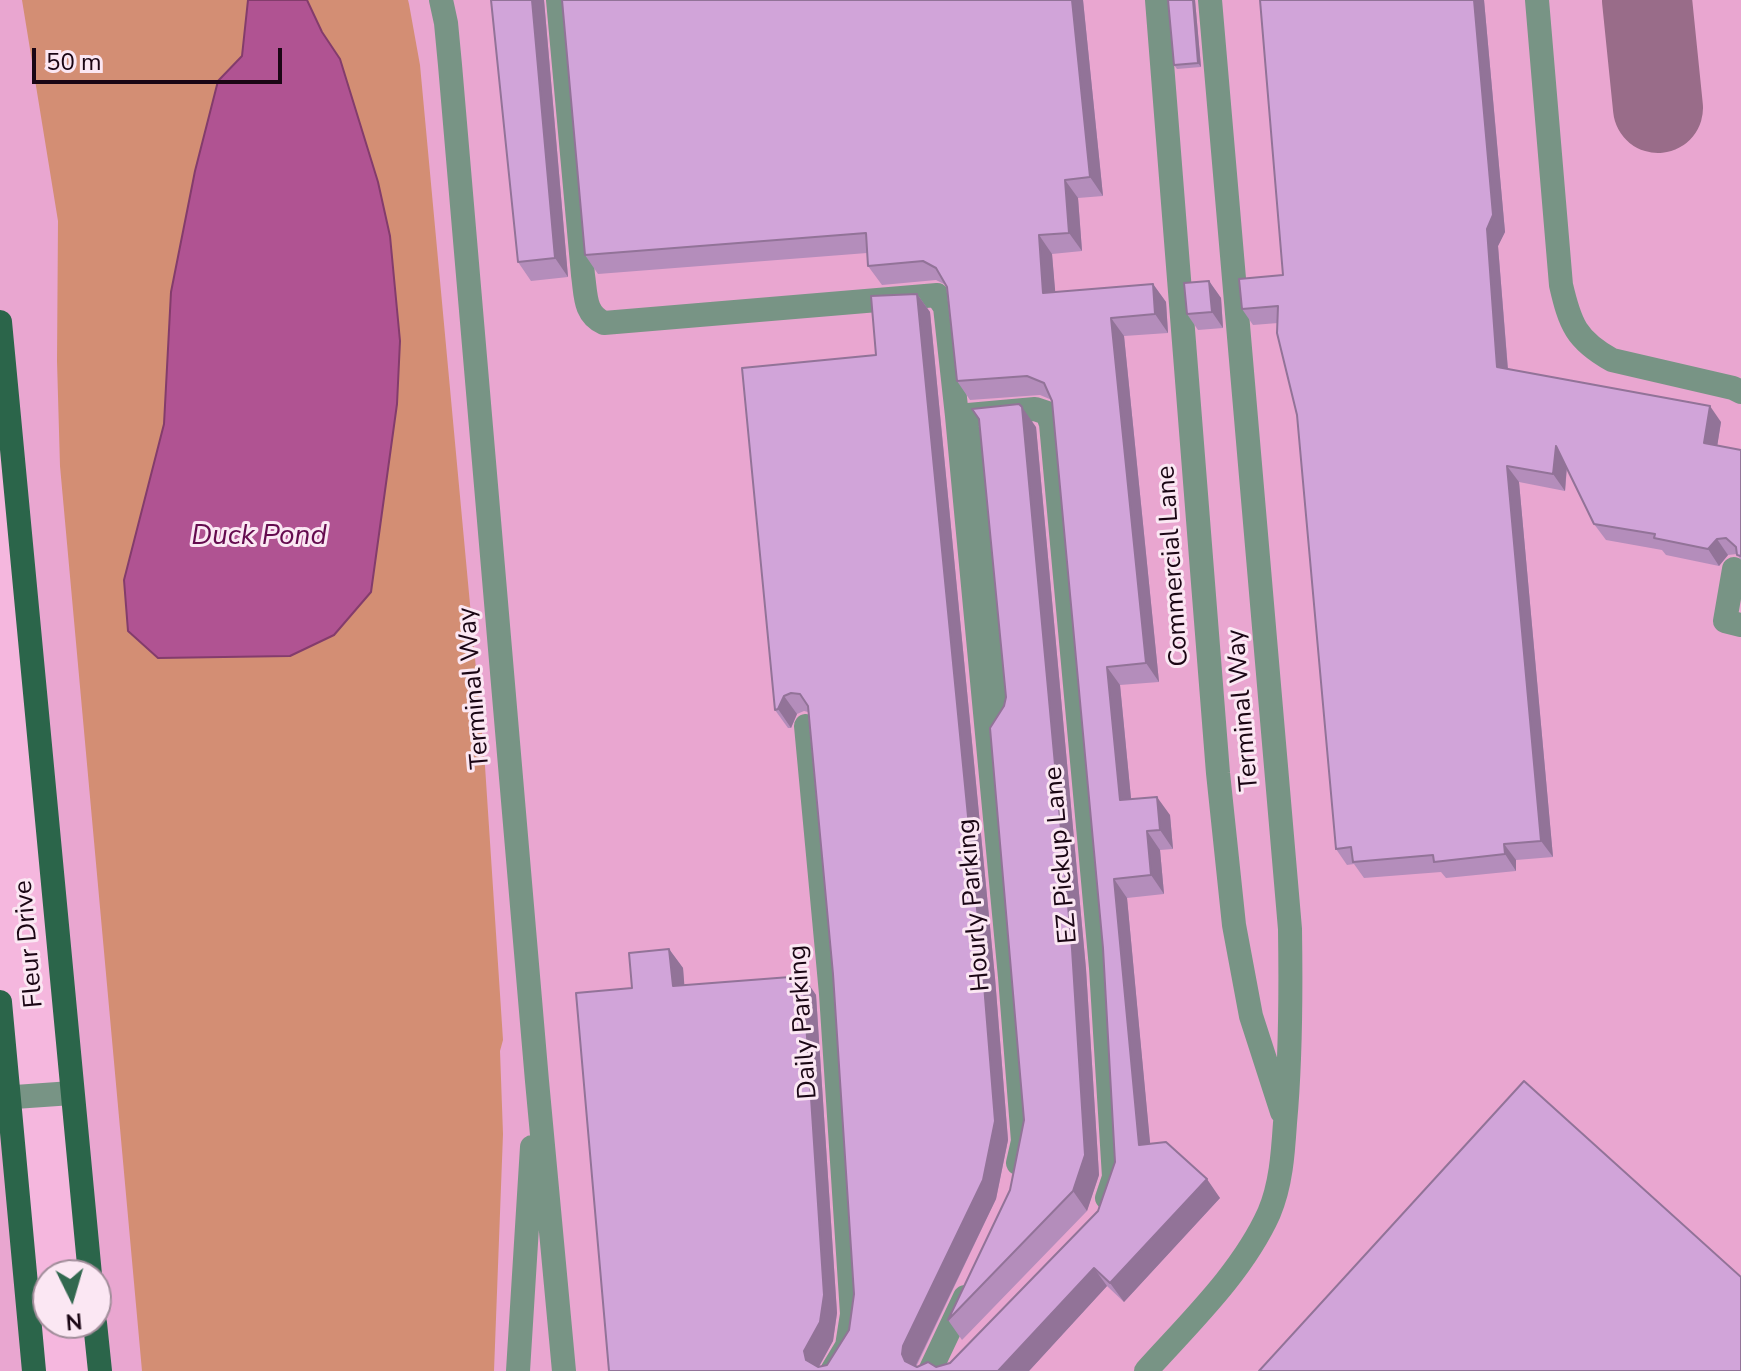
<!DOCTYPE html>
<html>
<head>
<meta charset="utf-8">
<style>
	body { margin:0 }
	#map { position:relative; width:1741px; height:1371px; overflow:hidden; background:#f5b7de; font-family:"Nunito Sans",sans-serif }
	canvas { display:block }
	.north { position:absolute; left:32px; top:1259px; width:80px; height:80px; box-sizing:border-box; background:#fbe7f3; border:2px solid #a18d9a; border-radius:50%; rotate:175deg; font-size:22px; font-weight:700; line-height:32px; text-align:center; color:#1a0614 }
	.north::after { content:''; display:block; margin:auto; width:28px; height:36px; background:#32684f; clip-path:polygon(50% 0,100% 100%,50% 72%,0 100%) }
	.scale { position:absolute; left:32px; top:48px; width:250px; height:36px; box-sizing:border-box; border:4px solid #1a0614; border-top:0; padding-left:10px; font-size:24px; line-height:28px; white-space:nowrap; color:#1a0614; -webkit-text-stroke:6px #fbe7f3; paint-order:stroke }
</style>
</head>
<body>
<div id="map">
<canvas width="1741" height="1371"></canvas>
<div class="north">N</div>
<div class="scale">50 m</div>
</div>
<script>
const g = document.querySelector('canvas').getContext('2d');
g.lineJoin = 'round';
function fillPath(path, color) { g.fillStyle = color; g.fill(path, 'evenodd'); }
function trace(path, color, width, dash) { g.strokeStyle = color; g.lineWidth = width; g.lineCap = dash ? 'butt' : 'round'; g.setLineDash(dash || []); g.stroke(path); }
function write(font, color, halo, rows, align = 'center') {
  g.font = font + ' "Nunito Sans",sans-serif'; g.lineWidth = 6; g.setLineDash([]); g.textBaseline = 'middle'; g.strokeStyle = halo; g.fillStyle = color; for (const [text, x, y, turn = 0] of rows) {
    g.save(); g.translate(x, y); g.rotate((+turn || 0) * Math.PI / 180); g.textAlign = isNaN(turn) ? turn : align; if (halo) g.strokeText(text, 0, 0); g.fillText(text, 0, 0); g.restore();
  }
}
fillPath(new Path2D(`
	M0,0H1741V1371H100L96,1275L0,322Z
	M0,1002L34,1371H0Z`), '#e9a6d0');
fillPath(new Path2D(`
	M22,0H408L409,4L420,65L485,766L503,1040L500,1051L503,1134L494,1371H142L60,466L57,361L58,221Z`), '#d38e74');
const water = new Path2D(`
	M248,0H307L322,32L340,59L378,182L390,236L400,341L397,404L371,592L334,635L290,656L158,658L128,631L124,580L164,424L171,292L195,171L218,81L242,56Z`);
fillPath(water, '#b05392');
trace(water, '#833c6c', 2);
trace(new Path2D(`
	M1647,0L1658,108`), '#996c89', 90);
trace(new Path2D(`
	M441,0L446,23L450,65L537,1081L564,1371
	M558,0L583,275C586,295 584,314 604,323L937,295L945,307L957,416L1035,409L1047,413L1051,424L1101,968L1114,1177L1107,1198
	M1157,0L1218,773L1234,925L1251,1016L1282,1112
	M1537,0L1561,285C1570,324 1576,340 1612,360L1733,388L1741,392
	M957,416L1010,977L1023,1141L1018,1163
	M957,416L981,447L1005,718L995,733
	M1734,569L1725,621L1741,625
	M806,726L831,994L852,1314L847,1346L832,1371
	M0,1098L72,1093
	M518,1371L532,1147
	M930,1371L965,1297
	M1146,1371C1189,1323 1242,1273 1269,1213C1281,1185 1283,1153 1285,1123C1291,1058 1291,994 1290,929L1210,0`), '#789485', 24);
trace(new Path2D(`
	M0,322L90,1275
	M0,1002L34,1371
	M95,1323L100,1371`), '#2b654a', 24);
fillPath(new Path2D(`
	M491,0H544L568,277L531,281L518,262Z
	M562,0H1083L1103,196L1078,198L1082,251L1052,254L1055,292L1153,284L1166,302L1168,333L1124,336L1159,682L1120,685L1131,799L1170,815L1173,849L1160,850L1164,894L1127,898L1150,1144L1220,1198L1124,1302L1107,1286L1029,1371H609L632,988L669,949L683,968L684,985L803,976L816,995L837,1313L833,1341L819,1367L827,1365L849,1330L854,1294L833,974L808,712L804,711L797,714L791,728H788L775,710L876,355L917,294L930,312L995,978L1008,1140L996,1199L916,1367H936L950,1363L1098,1211L1115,1162L1103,948L1052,400L1040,395L970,400L957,381L946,285L936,280L882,285L868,266L867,253L598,274L585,255Z
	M1168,0H1195L1201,67L1177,69L1174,65Z
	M1260,0H1484L1505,232L1498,246L1508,369L1721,422L1717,446L1741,450V560L1737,554L1728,555L1719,566L1666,555L1662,550L1606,540L1594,524L1567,468L1565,491L1519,482L1553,857L1516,860V871L1446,878L1441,872L1364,878L1354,864L1347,865L1336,849L1297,415L1278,323L1253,325L1242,309L1283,275Z
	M1209,281L1221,298L1223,328L1198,330L1187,314Z
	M1036,427L1086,969L1099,1175L1087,1211L962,1340L948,1320L1010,1190L1024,1120L1006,697Z`), '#b48dbb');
fillPath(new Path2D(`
	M532,0H544L568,277L555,258Z
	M1072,0H1083L1103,196L1090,177Z
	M1193,0H1195L1201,67L1198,63Z
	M1474,0H1484L1505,232L1498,246L1509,384L1497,367L1487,229Z
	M1065,180L1078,198L1082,251L1069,233Z
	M1039,235L1052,254L1057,312L1043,293Z
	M1209,281L1221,298L1223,328L1212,312Z
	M1153,284L1166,302L1168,333L1155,314Z
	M917,294L930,312L995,978L1008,1140L996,1199L916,1365V1371L905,1361L902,1354L903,1346Z
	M1111,318L1124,336L1159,682L1146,663Z
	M1710,406L1721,422L1715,460L1704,443Z
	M1022,407L1036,427L1086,969L1099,1175L1087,1211L1073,1191Z
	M1556,446L1567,463L1565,491L1553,474Z
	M1507,466L1519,482L1553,857L1541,841Z
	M1717,539L1728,555L1719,566L1708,549Z
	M1107,667L1120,685L1133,819L1120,800Z
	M784,696L797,714L791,728L778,709Z
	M1157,797L1170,815L1173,849L1160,830Z
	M1147,831L1160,850L1164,894L1151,875Z
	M1504,844L1516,860V871L1505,854Z
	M1114,879L1127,898L1152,1163L1139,1145Z
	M669,949L683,968L686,1005L673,986Z
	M803,976L816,995L837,1313L833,1341L817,1370L806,1360L804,1351Z
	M1207,1179L1220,1198L1124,1302L1110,1283Z
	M1094,1268L1107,1286L1029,1371H998Z`), '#927398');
const building = new Path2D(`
	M491,0H532L555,258L518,262Z
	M562,0H1072L1090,177L1065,180L1069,233L1039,235L1043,293L1153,284L1155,314L1111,318L1146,663L1107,667L1120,800L1157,797L1160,830L1147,831L1151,875L1114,879L1139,1145L1166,1142L1207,1179L1110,1283L1094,1268L998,1371H609L576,993L632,988L629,953L669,949L673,986L803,976L824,1295L820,1322L804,1351L806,1360L818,1367L827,1365L849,1330L854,1294L833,974L808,706L800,694L791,693L784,696L778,709L775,710L742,368L876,355L871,296L917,294L982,960L995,1121L983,1180L903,1346L902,1354L905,1361L917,1367L928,1362L936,1367L950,1363L1098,1211L1115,1162L1103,948L1052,401L1044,383L1027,376L957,381L947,287L936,268L923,261L868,266L866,233L585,255Z
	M1168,0H1193L1198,63L1174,65Z
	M1260,0H1474L1493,215L1487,229L1497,367L1710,406L1704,443L1741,450V556L1737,555L1736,547L1726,538L1717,539L1708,549L1654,538L1655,534L1594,524L1556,446L1553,474L1507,466L1541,841L1504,844L1505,854L1434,862L1433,855L1353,862L1351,847L1336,849L1297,415L1277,333L1278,306L1242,309L1239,279L1283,275Z
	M1209,281L1212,312L1187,314L1184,283Z
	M1019,404L1022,407L1072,949L1085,1155L1073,1191L948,1320L1010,1190L1024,1120L990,728L1004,706L1006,697L979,419L972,409Z
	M1524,1081L1741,1277V1371H1259Z`);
fillPath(building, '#d1a4d9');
trace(building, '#927398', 2);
write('26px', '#1a0614', '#fbe7f3', [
	["Commercial Lane",1174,566,-94],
	["Terminal Way",475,688,-95],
	["Terminal Way",1244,710,-95],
	["EZ Pickup Lane",1062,855,-95],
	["Hourly Parking",975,905,-95],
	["Fleur Drive",30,944,-95],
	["Daily Parking",804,1022,-94]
]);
write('italic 28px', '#640b4e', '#fbe7f3', [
	["Duck Pond",259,537]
]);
</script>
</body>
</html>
